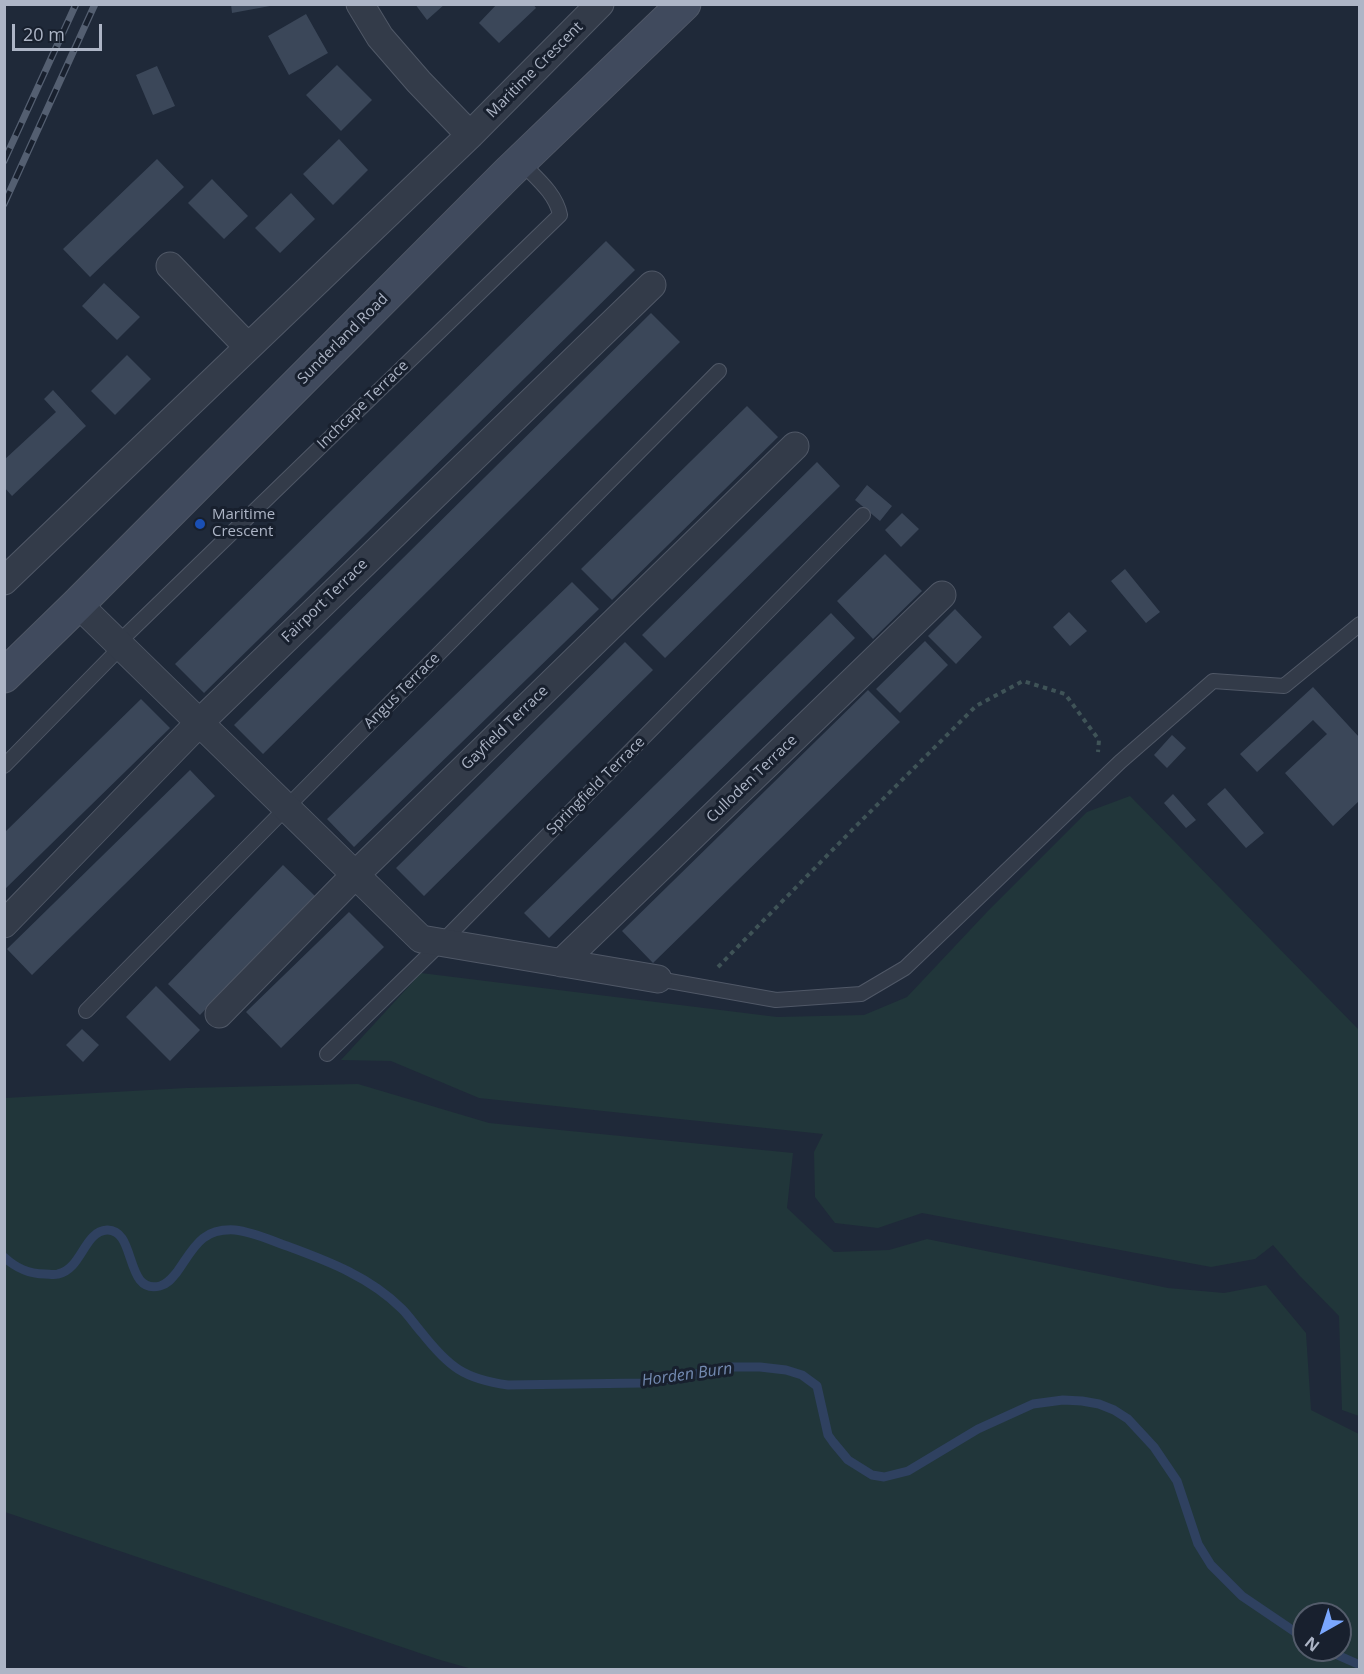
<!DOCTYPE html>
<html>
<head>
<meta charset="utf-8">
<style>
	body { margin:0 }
	#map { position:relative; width:1364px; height:1674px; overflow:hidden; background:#1f2939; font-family:"Open Sans",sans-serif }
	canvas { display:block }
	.frame { position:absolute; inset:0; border:6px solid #adb5c6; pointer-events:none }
	.north { position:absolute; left:1292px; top:1602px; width:60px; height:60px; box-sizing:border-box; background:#18202e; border:2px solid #545c6b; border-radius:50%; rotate:219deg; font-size:16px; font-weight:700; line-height:24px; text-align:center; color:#adb5c6 }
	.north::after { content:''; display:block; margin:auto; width:21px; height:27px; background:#7aa7fe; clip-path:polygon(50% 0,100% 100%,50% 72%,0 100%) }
	.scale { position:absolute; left:12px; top:24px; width:90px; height:27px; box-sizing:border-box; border:3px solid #adb5c6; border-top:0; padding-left:8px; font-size:18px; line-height:21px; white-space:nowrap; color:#adb5c6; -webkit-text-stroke:4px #18202e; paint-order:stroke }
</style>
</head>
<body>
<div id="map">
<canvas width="1364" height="1674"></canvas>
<div class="frame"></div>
<div class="north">N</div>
<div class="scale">20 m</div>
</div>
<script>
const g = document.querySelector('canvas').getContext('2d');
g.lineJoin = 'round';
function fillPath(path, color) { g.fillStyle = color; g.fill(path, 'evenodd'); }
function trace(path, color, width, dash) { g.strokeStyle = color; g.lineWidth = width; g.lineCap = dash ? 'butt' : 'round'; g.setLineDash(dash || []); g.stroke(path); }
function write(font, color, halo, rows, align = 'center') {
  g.font = font + ' "Open Sans",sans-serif'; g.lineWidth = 6; g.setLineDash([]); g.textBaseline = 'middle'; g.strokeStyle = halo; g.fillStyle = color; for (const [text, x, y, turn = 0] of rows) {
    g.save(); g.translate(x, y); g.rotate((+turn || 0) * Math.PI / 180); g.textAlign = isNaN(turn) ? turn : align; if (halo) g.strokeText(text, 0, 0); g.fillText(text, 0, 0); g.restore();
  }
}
fillPath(new Path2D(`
	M1130,796L1359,1030V1416L1342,1410L1339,1316L1299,1275L1273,1245L1255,1259L1211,1267L922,1213L878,1228L835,1223L815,1197L814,1152L823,1134L479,1098L391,1061L341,1060L421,973L777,1017L864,1015L907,997L987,912L1087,812Z
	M358,1084L489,1123L793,1153L787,1208L834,1252L889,1250L927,1239L1168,1288L1224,1293L1266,1285L1306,1333L1311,1410L1359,1434V1669H472L437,1659L5,1512V1098L186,1088ZM1304,1614H1340V1650H1304Z`), '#21363a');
trace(new Path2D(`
	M4,1257C16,1268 28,1274 45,1274C49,1274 54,1275 58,1274C82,1269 84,1231 107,1230C137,1229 124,1295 160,1286C168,1284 172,1278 177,1272C194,1248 201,1228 235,1230C253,1232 270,1240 287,1246C328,1261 370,1277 402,1309C409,1316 415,1325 422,1333C449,1367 464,1379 508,1385L642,1383L670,1379L733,1367H760L786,1370L802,1375L817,1386L828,1435L833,1442L848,1460L872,1475L884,1477L908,1471L978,1429L1033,1404L1063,1400L1082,1401L1099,1404L1114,1410L1128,1419L1154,1447L1177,1481L1198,1544L1211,1565L1242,1596L1304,1638
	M1326,1650L1360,1665`), '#2f4160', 9);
fillPath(new Path2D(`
	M231,4H270V6L232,13Z
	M415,4H445L427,20Z
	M497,4H533L536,8L499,43L479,23Z
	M306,14L328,53L289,75L268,36Z
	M337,65L372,100L341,131L306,95Z
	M157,66L175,106L153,115L136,75Z
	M339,139L368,170L333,205L303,174Z
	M157,159L184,187L90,277L63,249Z
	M212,179L248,216L224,239L188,203Z
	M291,193L315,219L280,253L255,228Z
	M606,241L635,270L204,693L175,664Z
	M104,283L140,317L117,340L82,306Z
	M651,313L680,342L263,754L234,725Z
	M127,355L151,379L115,415L91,391Z
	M53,390L86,426L12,496L4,487V460L56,412L44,399Z
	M747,406L778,437L612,600L581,569Z
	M817,462L840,486L665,658L642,635Z
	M867,485L892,506L880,521L855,500Z
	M902,513L919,529L901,547L885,530Z
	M885,554L922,591L873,639L837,601Z
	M1125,569L1160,612L1146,623L1111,581Z
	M572,582L599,609L354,847L327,819Z
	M955,609L982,637L956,664L928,636Z
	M1069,612L1087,631L1070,646L1053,627Z
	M831,613L855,638L549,938L524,913Z
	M925,641L948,665L900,713L876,689Z
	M625,642L653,670L424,896L396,868Z
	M1313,687L1359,737V801L1333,826L1285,773L1327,734L1313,720L1257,772L1240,754Z
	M868,690L900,722L653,963L622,931Z
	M141,699L170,728L4,890V833Z
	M1172,735L1186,748L1167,768L1154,755Z
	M190,770L215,796L32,975L7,949Z
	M1225,788L1264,833L1246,848L1207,804Z
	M1173,794L1196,820L1186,828L1164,803Z
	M283,865L315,896L200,1015L168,984Z
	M349,912L384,947L281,1048L246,1012Z
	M156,986L200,1030L170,1061L126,1017Z
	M82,1029L99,1045L83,1062L66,1045Z`), '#3b4759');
const lane = new Path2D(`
	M118,643L560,215C556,193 535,177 520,161
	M4,766L121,647
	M658,979L776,1000L861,994L905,968L1120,762L1213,681L1284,686L1360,624
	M86,1011L286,808L719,371
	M327,1054L441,943L863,515`);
const street = new Path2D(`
	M360,4L380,37L419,82L470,135
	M170,266L248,347
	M4,581L470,135L600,4
	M78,604L421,939L658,979
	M4,924L199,723L652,285
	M561,963L942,595
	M219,1014L355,875L795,446`);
const secondary = new Path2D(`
	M4,676L78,604L508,173L684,4`);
trace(lane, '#505867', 16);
trace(street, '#505867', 29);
trace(secondary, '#505867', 35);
trace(new Path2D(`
	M718,967L856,826L976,706L1023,681L1065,694L1099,740L1098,752`), '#3f5357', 4, [4.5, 4.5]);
trace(lane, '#333b49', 14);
trace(street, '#333b49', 27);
trace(secondary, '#404a5d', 33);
const rail = new Path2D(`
	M4,161L76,4
	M4,204L95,4`);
trace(rail, '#545f71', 7);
trace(rail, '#18202e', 4.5, [14]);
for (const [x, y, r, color] of [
	[200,524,6,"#1a4fb4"]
]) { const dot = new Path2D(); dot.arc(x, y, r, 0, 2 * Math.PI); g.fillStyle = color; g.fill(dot); trace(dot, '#18202e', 2); }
write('15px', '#adb5c6', '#18202e', [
	["Maritime Crescent",535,70,-45],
	["Sunderland Road",343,339,-45],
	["Inchcape Terrace",363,405,-44],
	["Fairport Terrace",325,601,-44],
	["Angus Terrace",402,691,-45],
	["Gayfield Terrace",505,728,-44],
	["Culloden Terrace",752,779,-44],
	["Springfield Terrace",596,786,-45]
]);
write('15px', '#adb5c6', '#18202e', [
	["Maritime",212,515],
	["Crescent",212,532]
], 'left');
write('italic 16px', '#738ab1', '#18202e', [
	["Horden Burn",687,1375,-8]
]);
</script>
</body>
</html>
